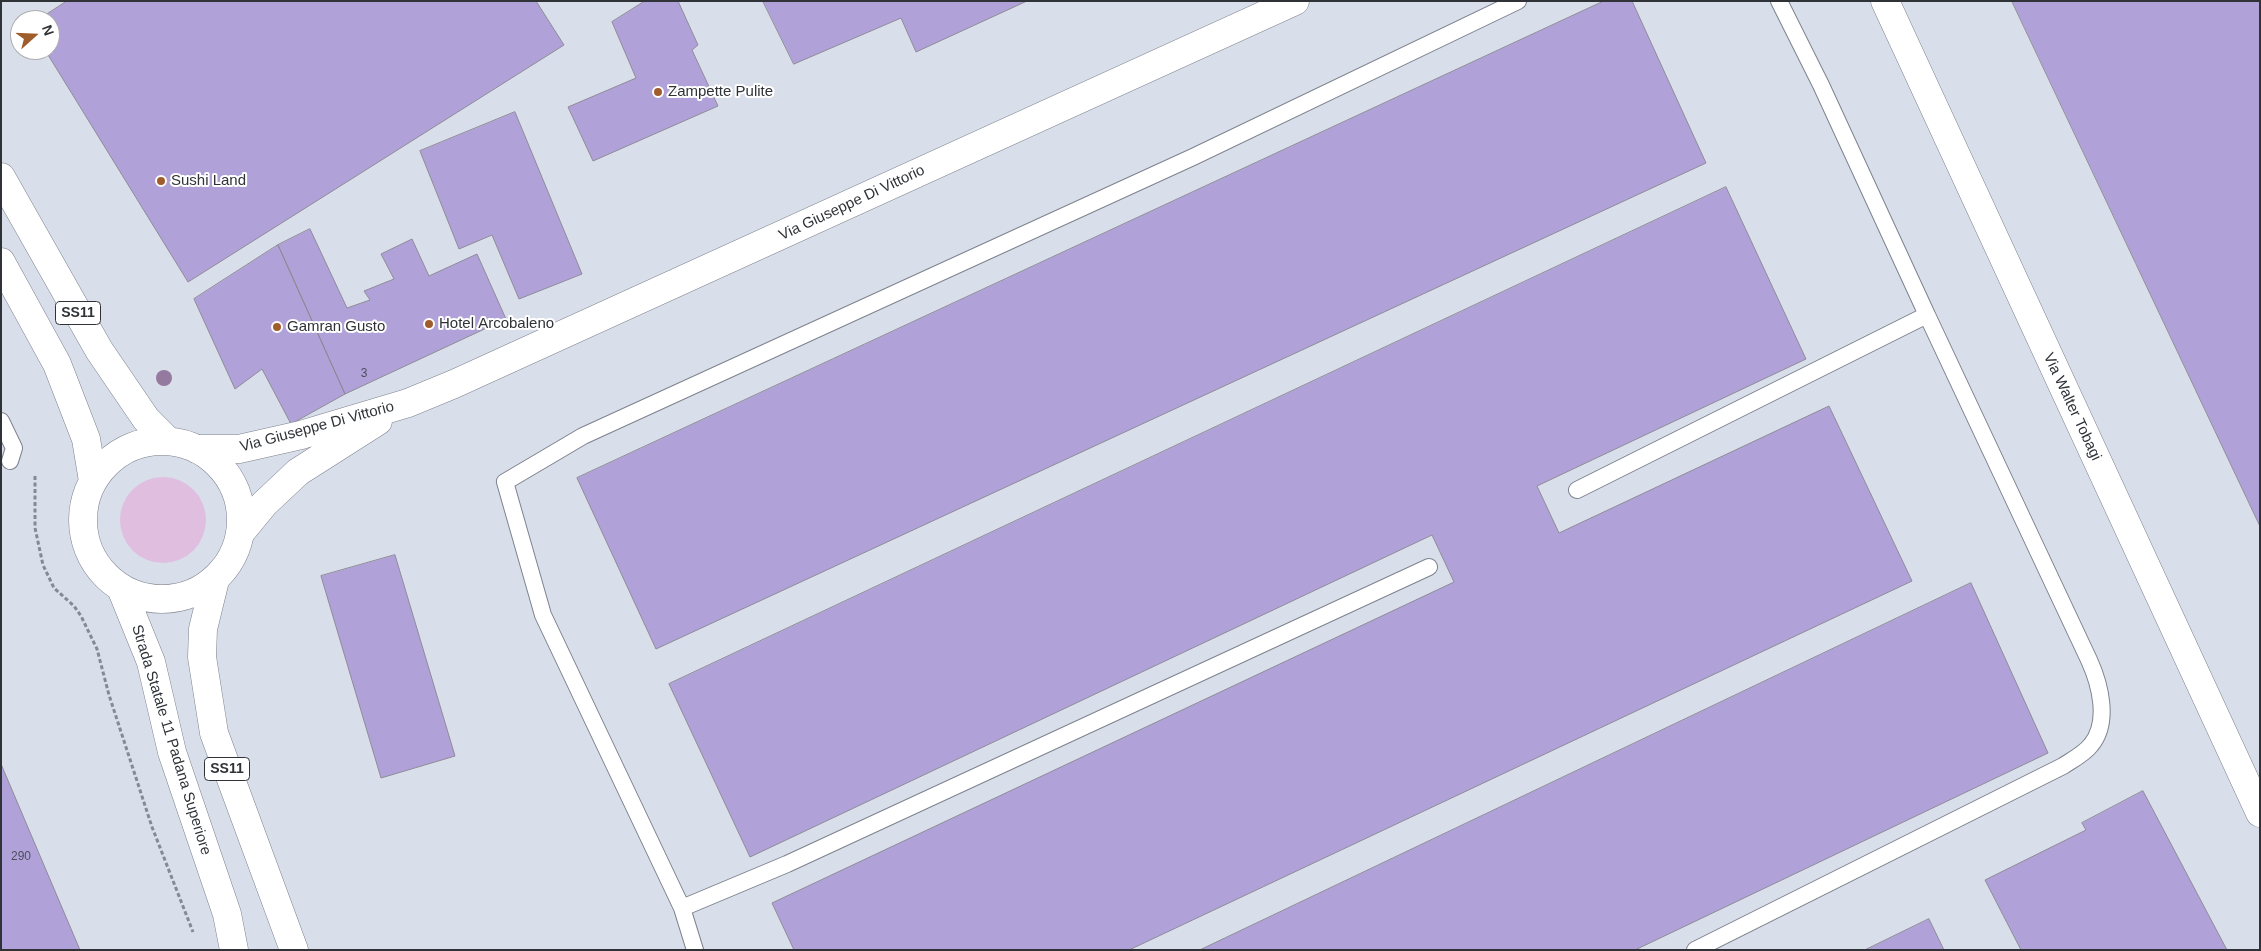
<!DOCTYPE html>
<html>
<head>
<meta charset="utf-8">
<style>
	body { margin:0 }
	#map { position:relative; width:2261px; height:951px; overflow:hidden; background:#d9deeb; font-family:Arial,sans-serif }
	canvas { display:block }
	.frame { position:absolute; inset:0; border:2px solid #2f3236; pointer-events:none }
	.north { position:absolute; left:10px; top:10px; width:50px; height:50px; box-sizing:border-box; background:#fff; border:1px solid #acadaf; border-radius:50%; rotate:70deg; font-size:14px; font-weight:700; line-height:20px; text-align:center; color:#2f3236 }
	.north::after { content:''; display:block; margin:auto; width:18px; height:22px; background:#a05d2c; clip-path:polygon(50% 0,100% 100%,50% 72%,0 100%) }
</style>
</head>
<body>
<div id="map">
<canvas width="2261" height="951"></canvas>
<div class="frame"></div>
<div class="north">N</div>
</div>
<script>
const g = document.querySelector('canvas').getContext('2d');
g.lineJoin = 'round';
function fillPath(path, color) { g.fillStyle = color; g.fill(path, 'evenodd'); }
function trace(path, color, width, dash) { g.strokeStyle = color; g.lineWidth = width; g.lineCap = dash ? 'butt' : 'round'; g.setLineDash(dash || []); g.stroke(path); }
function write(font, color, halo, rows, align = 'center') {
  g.font = font + ' Arial,sans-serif'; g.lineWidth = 4; g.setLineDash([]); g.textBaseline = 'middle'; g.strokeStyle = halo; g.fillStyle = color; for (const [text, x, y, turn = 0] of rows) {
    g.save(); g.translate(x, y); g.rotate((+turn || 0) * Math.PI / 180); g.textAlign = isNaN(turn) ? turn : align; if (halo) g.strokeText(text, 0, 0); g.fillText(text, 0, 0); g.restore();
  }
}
fillPath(new Path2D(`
	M120 520a43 43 0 1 1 86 0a43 43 0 1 1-86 0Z`), '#e0bee0');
const building = new Path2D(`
	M67,1H536L564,45L188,282L45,50H50V20H38Z
	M645,1H678L698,45L692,50L718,106L593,161L568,107L636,78L612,22Z
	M763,1H1027L916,52L901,18L794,64Z
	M1604,1H1632L1706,163L656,649L577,478Z
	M2012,1H2260V526Z
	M515,112L582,274L519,299L492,235L459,249L420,151Z
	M1726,187L1806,359L1537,486L1559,533L1829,406L1912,581L1129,950H794L772,903L1454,582L1432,535L750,857L669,684Z
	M310,229L347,308L370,300L364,291L394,279L381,254L412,239L429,276L477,254L506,319L345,394L278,245Z
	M278,245L345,394L291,424L262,369L235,389L194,299Z
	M395,555L455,756L381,778L321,576Z
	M1971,583L2048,753L1635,950H1200Z
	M1,764L80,950H1Z
	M2143,791L2227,950H2021L1985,880L2086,830L2082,823Z
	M1929,919L1944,950H1865Z`);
fillPath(building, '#b0a2d9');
trace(building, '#8e8b97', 1);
const service = new Path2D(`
	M1779,1L1821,85L1927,315
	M1,421L14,448L10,461
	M1577,490L1927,315L2089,660C2100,684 2110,722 2091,745C2084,754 2072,760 2063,766L1695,950
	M1429,567L787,864L682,908L543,615L505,482L583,436L1193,157L1518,1
	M682,908L695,950`);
const minor = new Path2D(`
	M1885,1L2260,813`);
const tertiary = new Path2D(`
	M197,449H239L301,435L408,403L454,384L1295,1
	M241,532L264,504L298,472L378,421`);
const primary = new Path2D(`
	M1,177L99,350L146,419L168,441
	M1,262L57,364L86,439L93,481
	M83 520a79 79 0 1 1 158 0a79 79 0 1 1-158 0Z
	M215,580L203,629L202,657L214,733L294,950
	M121,588L151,662L172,752L227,914L234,950`);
trace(service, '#7d828d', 18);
trace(minor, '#7d828d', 29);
trace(tertiary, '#7d828d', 29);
trace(primary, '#7d828d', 29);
trace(new Path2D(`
	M35,476V528L43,565L54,588L74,606L81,616L97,649L109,695L152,827L193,932`), '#858992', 3, [4, 2.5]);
trace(service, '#fff', 16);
trace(minor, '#fff', 28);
trace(tertiary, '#fff', 28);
trace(primary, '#fff', 28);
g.fillStyle = '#957a9f';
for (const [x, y] of [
	[164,378]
]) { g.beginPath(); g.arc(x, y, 8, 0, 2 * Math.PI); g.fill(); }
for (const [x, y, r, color] of [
	[658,92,5,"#a05d2c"],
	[161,181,5,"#a05d2c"],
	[429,324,5,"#a05d2c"],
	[277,327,5,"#a05d2c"]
]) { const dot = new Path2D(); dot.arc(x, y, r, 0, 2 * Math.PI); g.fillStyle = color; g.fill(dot); trace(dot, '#fff', 2); }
write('12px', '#4f4e5f', null, [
	["3",364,374],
	["290",21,857]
]);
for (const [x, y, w] of [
	[78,313,45],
	[227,769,45]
]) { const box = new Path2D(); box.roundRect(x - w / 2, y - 11.5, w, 23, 4); g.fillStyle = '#fff'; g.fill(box); trace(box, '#2f3236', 1); }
write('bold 14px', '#2f3236', null, [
	["SS11",78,313],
	["SS11",227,769]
]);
write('15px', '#2f3236', '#fff', [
	["Zampette Pulite",668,92],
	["Sushi Land",171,181],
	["Hotel Arcobaleno",439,324],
	["Gamran Gusto",287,327]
], 'left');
write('15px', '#2f3236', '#fff', [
	["Via Giuseppe Di Vittorio",852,203,-25],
	["Via Walter Tobagi",2072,407,65],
	["Via Giuseppe Di Vittorio",317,427,-15],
	["Strada Statale 11 Padana Superiore",171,740,73]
]);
</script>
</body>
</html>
